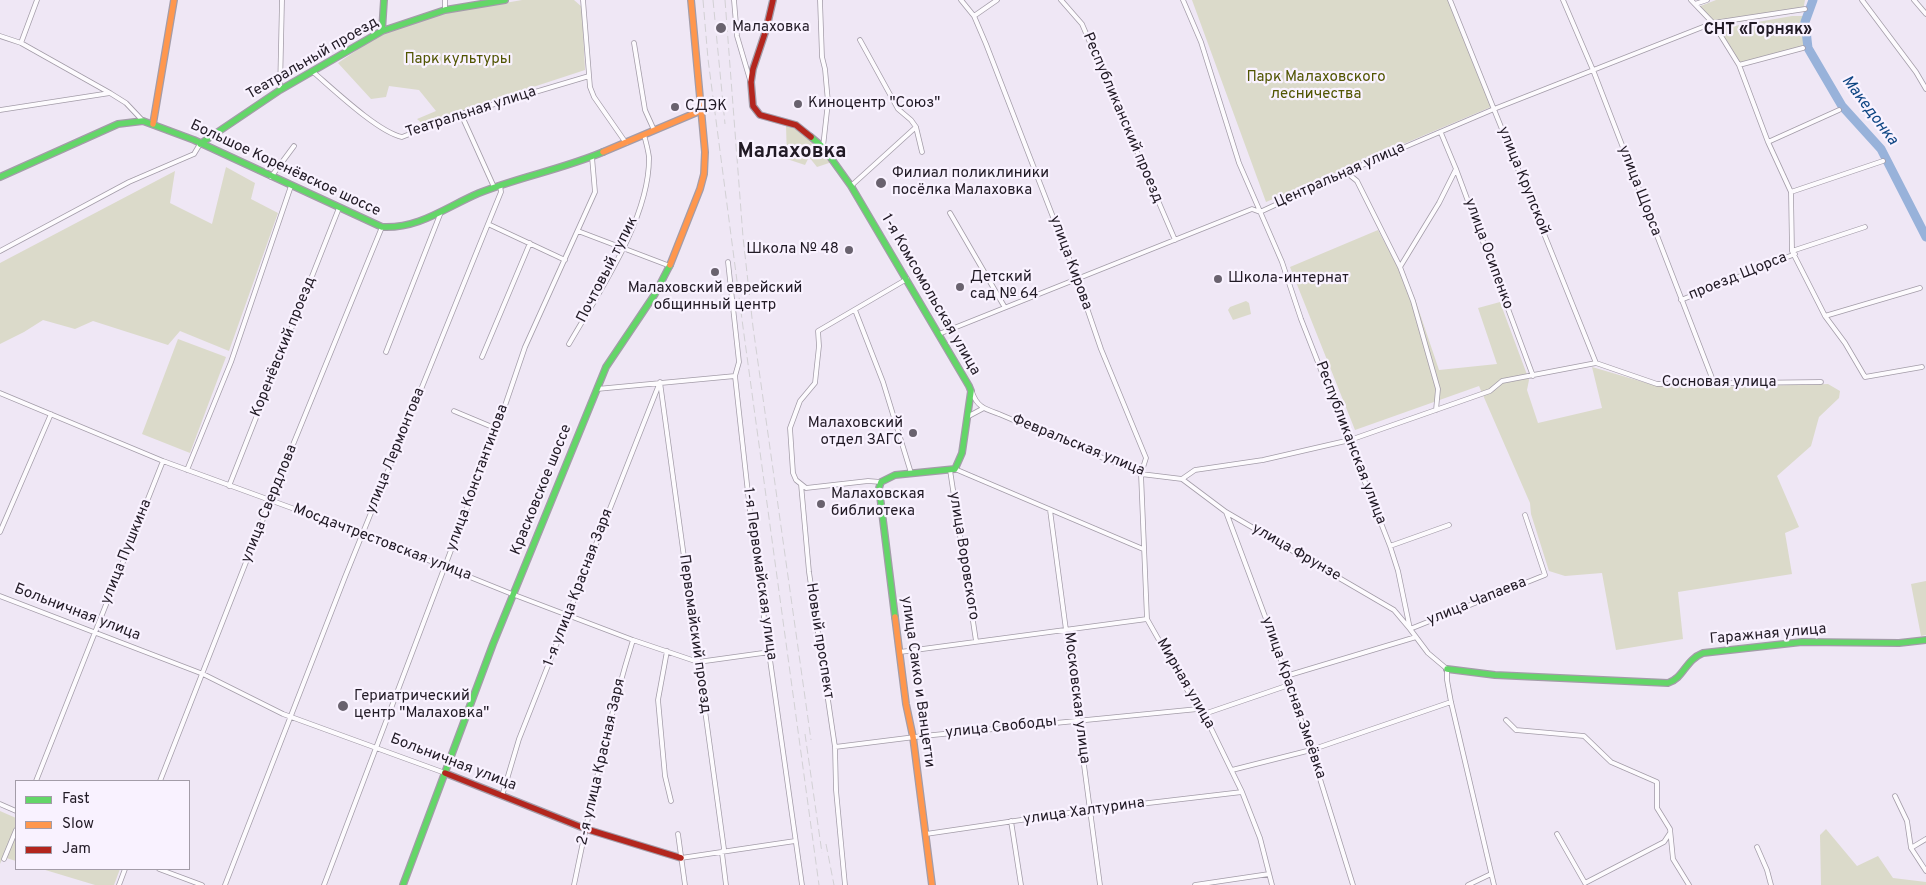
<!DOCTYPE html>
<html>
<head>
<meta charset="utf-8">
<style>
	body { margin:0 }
	#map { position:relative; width:1926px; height:885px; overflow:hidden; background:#efe7f5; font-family:Overpass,sans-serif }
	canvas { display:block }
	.legend { position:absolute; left:15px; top:780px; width:175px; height:90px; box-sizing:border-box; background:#f9f2ff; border:1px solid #a39ca8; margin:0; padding:6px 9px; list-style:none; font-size:15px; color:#211a25 }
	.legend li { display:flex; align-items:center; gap:10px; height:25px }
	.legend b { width:25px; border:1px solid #a39ca8 }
</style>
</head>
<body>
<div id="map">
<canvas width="1926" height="885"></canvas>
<ul class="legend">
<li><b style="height:6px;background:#63d668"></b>Fast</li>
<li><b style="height:6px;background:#ff974d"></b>Slow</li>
<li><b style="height:6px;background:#b3261e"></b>Jam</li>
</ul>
</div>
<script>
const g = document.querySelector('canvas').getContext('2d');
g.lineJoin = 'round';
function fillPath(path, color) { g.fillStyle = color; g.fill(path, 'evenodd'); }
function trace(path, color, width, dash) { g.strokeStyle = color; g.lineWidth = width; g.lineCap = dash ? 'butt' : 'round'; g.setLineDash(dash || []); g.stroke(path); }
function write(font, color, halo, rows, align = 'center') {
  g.font = font + ' Overpass,sans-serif'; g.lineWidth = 4.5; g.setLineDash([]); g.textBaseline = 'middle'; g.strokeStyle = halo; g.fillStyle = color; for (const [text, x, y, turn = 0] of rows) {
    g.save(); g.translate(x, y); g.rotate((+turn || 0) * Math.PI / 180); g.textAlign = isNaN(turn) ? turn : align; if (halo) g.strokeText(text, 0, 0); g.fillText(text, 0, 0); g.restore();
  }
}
fillPath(new Path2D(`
	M522,0H574L582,7L585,70L466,109L425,126L417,119L436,111L419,90L389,86L386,97L371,99L338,63L376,37L407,23L448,13Z
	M1192,0H1448L1491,107L1266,202Z
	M1716,0H1805L1803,11L1715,26L1698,7Z
	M1792,16H1803L1806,48L1741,66L1717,29Z
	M786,125C806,133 819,145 832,162L817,167L809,157L805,165L787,159Z
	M226,167L255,183L251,199L278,213L229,351L180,331L168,345L93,321L75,329L43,320L24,332L0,344V263L175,171L170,203L212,224Z
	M1378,230L1415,299L1439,370L1497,364L1478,308L1500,302L1529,380L1527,390L1538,423L1602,408L1592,367L1657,386L1717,387L1828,384L1840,391L1839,398L1819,417L1811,446L1777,476L1799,527L1785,533L1792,574L1678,592L1683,639L1616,650L1602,573L1565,576L1549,571L1531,514L1530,503L1479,386L1355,430L1290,267Z
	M1246,301L1249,303L1251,314L1233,320L1228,310L1230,307Z
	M178,339L226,357L190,453L142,434Z
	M1926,581V635L1921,636L1911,584Z
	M0,811L16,818V861L3,857L0,864Z
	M1826,829L1857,866L1878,856L1893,878L1926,882V885H1821L1820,835Z
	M42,869H120L114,885H95Z`), '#dbdaca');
trace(new Path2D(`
	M1813,0L1805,22L1808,48L1842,106L1881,149L1926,237`), '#98b2da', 9);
const street = new Path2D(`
	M583,0L590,87L594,97L626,143
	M734,0L737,36L750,80
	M820,0L822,57L825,69L828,102L823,147
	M961,0L974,16L986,44L1077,279L1101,349L1146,458L1141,474L1147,619L1198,709L1204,714L1242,792L1260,838L1272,885
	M1061,0L1082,24L1175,240
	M1183,0L1201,42L1239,163L1282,262L1301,319L1390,546L1398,571L1410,629L1428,653L1447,669V680L1451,702L1494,885
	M1450,0L1596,363
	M1563,0L1593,70L1714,383
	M1691,0L1713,23L1739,65L1768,142L1791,192L1792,251L1825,316L1845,343L1865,377L1922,367
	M1862,0L1916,72L1926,89
	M1914,0L1926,14
	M1695,4L1707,0
	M445,10V0
	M974,16L997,0
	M0,36L21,43L110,93L126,103L143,121
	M860,40L898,109L911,120L916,127L922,152
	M21,43L37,0
	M634,43L645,110L654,130
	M1739,65L1803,48
	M312,71C333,89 378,132 402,137L461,114L589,76
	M280,90L282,0
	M0,110L110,93
	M461,114L494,187
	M1441,133L1456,169L1533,376
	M1768,142L1839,110
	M1346,172L1357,181L1400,267L1413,301L1438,389L1436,410
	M271,177L294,146
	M851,186L916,127
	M1791,192L1883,161
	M950,213L1004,306
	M488,224L565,260
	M578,231L670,266
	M0,251L129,182L194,154L200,144
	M1792,251L1865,227
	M728,262L739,362L735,376L754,547L802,885
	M1400,267L1439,203L1456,169
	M1681,300L1795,254
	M855,310L883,382L911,473
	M1825,316L1920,288
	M939,334L1252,209L1260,212L1346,172L1494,109L1713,23L1805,9
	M569,344C599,292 650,218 649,157C648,150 646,142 644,135
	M386,352L441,212
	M482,357L530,243
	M660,382L724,849L722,853L726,885
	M597,389L735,376
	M972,392C977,407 985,409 999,414L1141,474L1182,479L1195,470L1263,460L1350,440L1490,391L1502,381L1596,363L1657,384L1821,382
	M0,393L163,461L363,534L512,594L633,640L698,662L770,652
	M454,411L497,429
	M967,417L982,409
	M955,469L1143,549
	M187,470L231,362L291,186
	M950,470L976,641
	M1182,479L1226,512L1394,610L1410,629L1545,575L1525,515
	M801,484L806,488L868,481L881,482
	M229,486L339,208
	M1050,510L1100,885
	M1226,512L1275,643L1311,750L1353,885
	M0,532L51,414
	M1390,546L1449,525
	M0,596L203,674L283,714L445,773
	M667,651L658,700L665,776L671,801
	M900,652L1147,619
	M1286,676L1416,637
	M1204,714L1289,685
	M1506,720L1516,730L1584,736L1611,762L1657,782V808L1670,829L1673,859L1689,885
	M835,747L923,736L1198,709
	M1232,770L1311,750L1451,702
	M36,781L163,461
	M160,781L272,496L382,227
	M502,796L519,739L660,382
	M1895,796L1907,821L1911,848L1926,871
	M0,804L16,811
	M1011,821L1021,885
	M678,834L685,885
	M926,834L1089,810L1242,792
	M1557,834L1585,883
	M1757,847L1767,870L1771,885
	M1911,848L1926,839
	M681,858L795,841
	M4,859L16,830
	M159,869L202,885
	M1585,883L1664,842L1670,833
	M119,885L125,869
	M225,885L345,577L488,224L501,192L500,185
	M324,885L497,429L525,347L595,192L592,157
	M574,885C591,803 608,720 633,640
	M845,885L836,790L835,747L809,572L801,484L796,480L793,473L790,428L800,401L815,383L819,346L818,331L907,279
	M1195,885L1269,874
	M1468,885L1491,874`);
const fast = new Path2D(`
	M382,31L384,0
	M811,137L823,147L851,186L969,386L971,391L962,453L955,469L895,475L881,482L879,488L895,617
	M200,144L280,90L382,31L445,10L505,0
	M0,177L118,124L143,121L194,140L382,227C419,229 446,207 479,193C519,177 563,169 603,152
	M1447,669L1495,675L1668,683C1684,678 1685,660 1703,653L1802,642L1899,643L1926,640
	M403,885L493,644L606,367L655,294L670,265`);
const slow = new Path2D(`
	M153,124L174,0
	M603,152L700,111
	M670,265L700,189L704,174L705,152L691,0
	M895,617L906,704L913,737L932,885`);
const jam = new Path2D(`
	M773,0L766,30L753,69L751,82L753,106L760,115L796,125L811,137
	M445,773L586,829L681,858`);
trace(street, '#a39ca8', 5.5);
trace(fast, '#a39ca8', 8);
trace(slow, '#a39ca8', 8);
trace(jam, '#a39ca8', 8);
trace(street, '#fdfbfe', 4);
trace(fast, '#63d668', 5.5);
trace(slow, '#ff974d', 5.5);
trace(jam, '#b3261e', 5.5);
trace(new Path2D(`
	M703,0L708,59L743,327L819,885
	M713,0L725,124
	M725,0L743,237L753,327L811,740
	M805,734L822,853
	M826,844L834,885`), '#d2d0d4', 1, [8, 4]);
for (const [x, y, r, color] of [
	[721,28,6,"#69626e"],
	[798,104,5,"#69626e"],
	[675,107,5,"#69626e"],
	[881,183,6,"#69626e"],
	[849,250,5,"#69626e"],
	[715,272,5,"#69626e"],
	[1218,279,5,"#69626e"],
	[960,287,5,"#69626e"],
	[913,433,5,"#69626e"],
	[821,504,5,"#69626e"],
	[343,706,6,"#69626e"]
]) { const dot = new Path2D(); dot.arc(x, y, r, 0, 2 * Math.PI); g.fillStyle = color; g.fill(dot); trace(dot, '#f9f2ff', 2); }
write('15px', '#211a25', '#f9f2ff', [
	["Малаховка",732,28],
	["Киноцентр \"Союз\"",808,104],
	["СДЭК",685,107],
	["Филиал поликлиники",892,174],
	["посёлка Малаховка",892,191],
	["Школа № 48",839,250,"right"],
	["Детский",970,278],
	["сад № 64",970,295],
	["Школа-интернат",1228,279],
	["Малаховский еврейский",715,289,"center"],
	["общинный центр",715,306,"center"],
	["Малаховский",903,424,"right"],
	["отдел ЗАГС",903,441,"right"],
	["Малаховская",831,495],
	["библиотека",831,512],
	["Гериатрический",354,697],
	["центр \"Малаховка\"",354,714]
], 'left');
write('15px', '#211a25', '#f9f2ff', [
	["Театральный проезд",313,59,-30],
	["Театральная улица",471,113,-18],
	["Республиканский проезд",1122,118,67],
	["Большое Коренёвское шоссе",285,169,25],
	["Центральная улица",1340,176,-24],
	["улица Крупской",1523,181,68],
	["улица Щорса",1639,191,69],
	["улица Осипенко",1488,254,70],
	["улица Кирова",1070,263,70],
	["Почтовый тупик",608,270,-63],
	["проезд Щорса",1738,277,-22],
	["1-я Комсомольская улица",930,295,60],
	["Коренёвский проезд",284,347,-68],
	["Сосновая улица",1719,383],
	["Республиканская улица",1350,443,69],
	["Февральская улица",1078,446,22],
	["улица Лермонтова",396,451,-68],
	["улица Константинова",478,478,-70],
	["Красковское шоссе",542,490,-68],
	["улица Свердлова",270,504,-68],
	["Мосдачтрестовская улица",382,543,21],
	["улица Пушкина",127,552,-68],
	["улица Фрунзе",1296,553,30],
	["улица Воровского",963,556,81],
	["1-я Первомайская улица",759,574,82],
	["1-я улица Красная Заря",579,588,-69],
	["улица Чапаева",1477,602,-22],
	["Больничная улица",77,613,21],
	["Первомайский проезд",694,634,82],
	["Гаражная улица",1768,635,-5],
	["Новый проспект",819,641,81],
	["улица Сакко и Ванцетти",917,682,82],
	["Мирная улица",1185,684,60],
	["Московская улица",1076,698,83],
	["улица Красная Змеёвка",1293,698,71],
	["улица Свободы",1001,728,-6],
	["2-я улица Красная Заря",602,762,-77],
	["Больничная улица",453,763,21],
	["улица Халтурина",1084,812,-8]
]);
write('15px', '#515502', '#f9f2ff', [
	["Парк культуры",458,60],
	["Парк Малаховского",1316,78],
	["лесничества",1316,95]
]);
write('bold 16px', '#211a25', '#f9f2ff', [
	["СНТ «Горняк»",1758,31]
]);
write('italic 16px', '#0d4583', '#f9f2ff', [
	["Македонка",1869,111,53]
]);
write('bold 20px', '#211a25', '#f9f2ff', [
	["Малаховка",792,153]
]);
</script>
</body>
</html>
